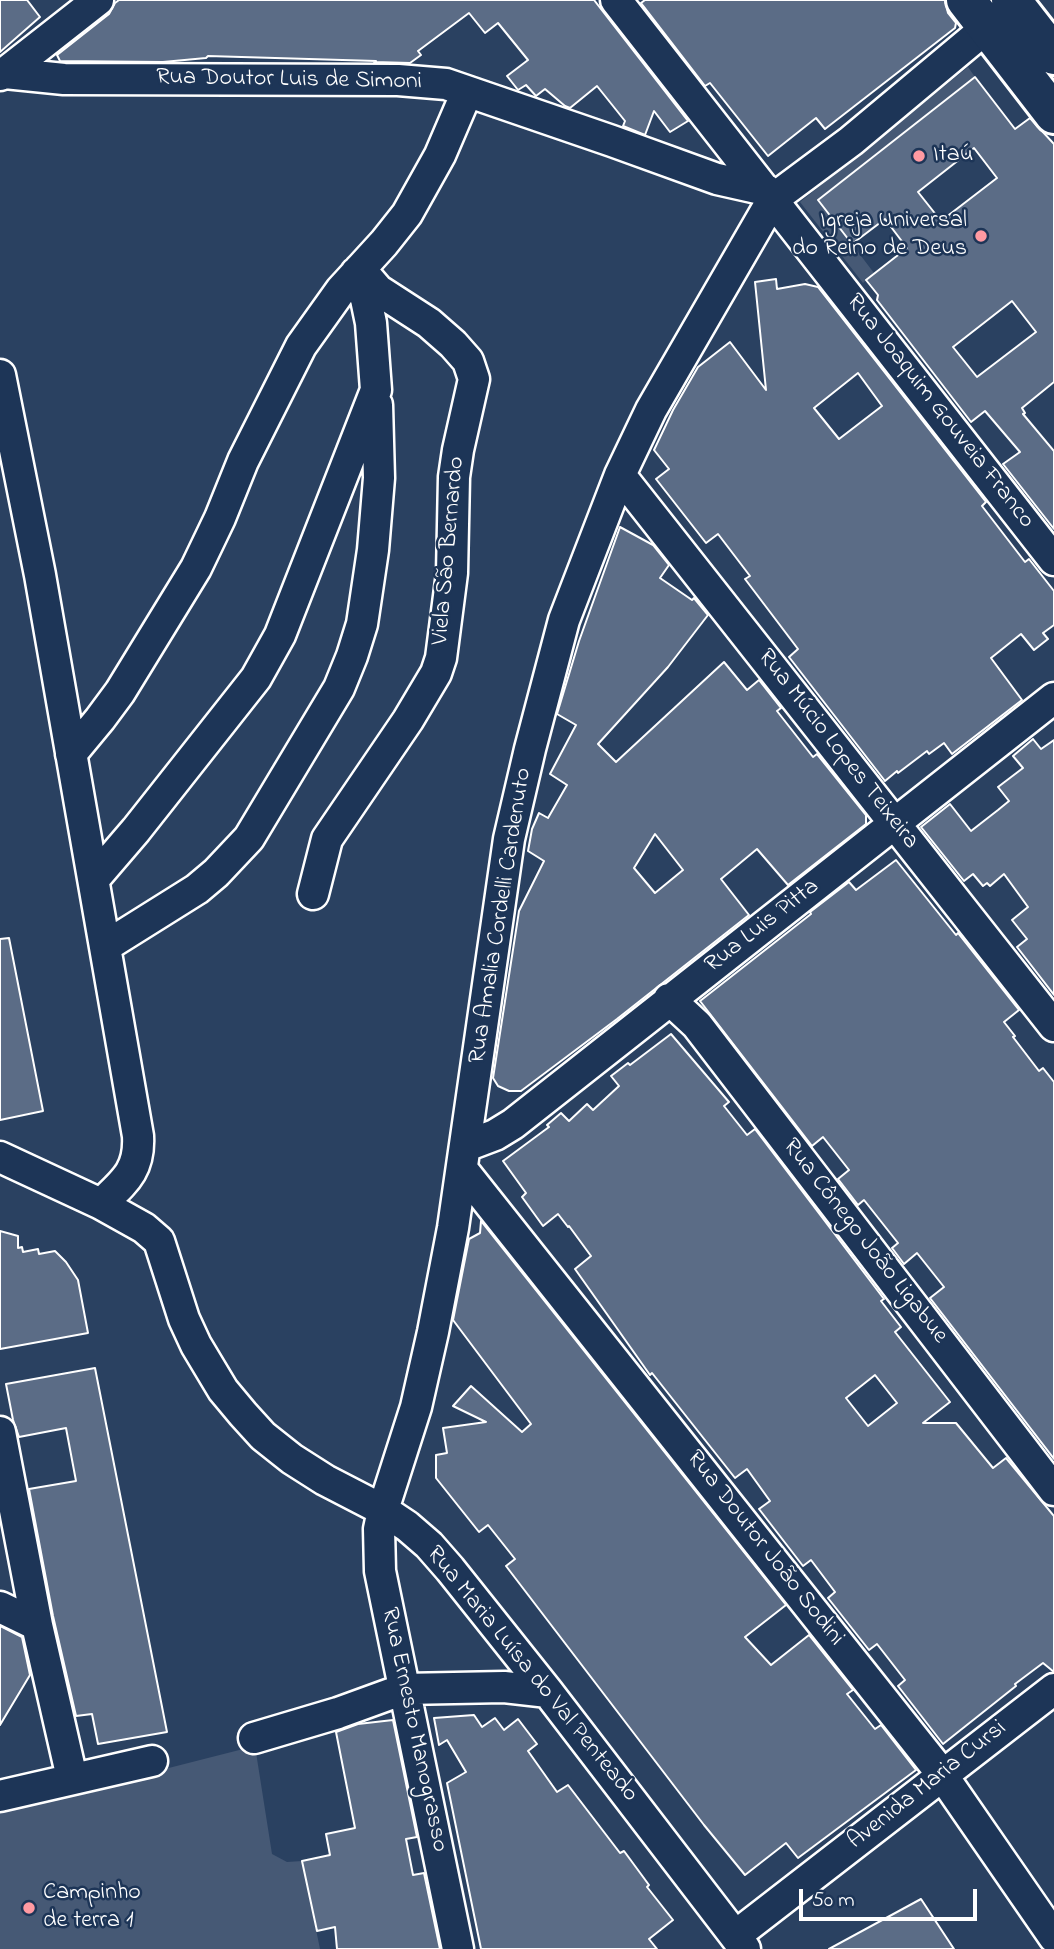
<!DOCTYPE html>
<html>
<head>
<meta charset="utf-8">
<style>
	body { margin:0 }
	#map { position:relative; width:1054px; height:1949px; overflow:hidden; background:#2a4161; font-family:"Indie Flower",sans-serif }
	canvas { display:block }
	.scale { position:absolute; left:799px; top:1889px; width:178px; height:32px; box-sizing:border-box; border:4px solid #fff; border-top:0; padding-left:9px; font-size:21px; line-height:24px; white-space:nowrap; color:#fff; -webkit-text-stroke:5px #1d3557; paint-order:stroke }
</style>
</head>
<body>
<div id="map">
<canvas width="1054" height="1949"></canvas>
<div class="scale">50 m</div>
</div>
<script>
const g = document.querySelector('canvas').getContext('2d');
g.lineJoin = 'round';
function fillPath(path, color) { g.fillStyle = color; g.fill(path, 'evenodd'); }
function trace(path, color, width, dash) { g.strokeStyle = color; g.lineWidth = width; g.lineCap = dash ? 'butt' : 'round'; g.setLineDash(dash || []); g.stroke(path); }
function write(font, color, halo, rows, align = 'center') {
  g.font = font + ' "Indie Flower",sans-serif'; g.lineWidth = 5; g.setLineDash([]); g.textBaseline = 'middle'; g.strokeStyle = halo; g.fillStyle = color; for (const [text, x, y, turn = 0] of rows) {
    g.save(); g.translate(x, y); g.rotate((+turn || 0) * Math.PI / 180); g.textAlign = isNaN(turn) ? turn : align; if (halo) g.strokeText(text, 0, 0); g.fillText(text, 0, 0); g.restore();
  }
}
fillPath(new Path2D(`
	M968,67L975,77L818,200L831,217L829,220L836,229L839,227L874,273L863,283L800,202Z
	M255,1746L272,1854L287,1862L302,1861L320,1949H0V1811Z`), '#465975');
const building = new Path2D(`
	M0,0H27L40,17L0,52Z
	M119,0H594L688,121L670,132L654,111L645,135L623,126L625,121L597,86L570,108L565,106L545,89L536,96L526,85L518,90L507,76L528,60L498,23L485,33L469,13L418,51L421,55L410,63L374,62L376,61L208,56L206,58L163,62L60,61L57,55L109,14L115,3Z
	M645,0H945L948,13L956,23L955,28L825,129L816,118L768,156L710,83L705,86L641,3Z
	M975,77L1015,129L1030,118L1054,144V382L1022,408L1025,413L1023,414L1054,451V529L1003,464L1020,452L985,411L971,422L877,300L878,295L866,280L907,248L885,219L852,244L818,200ZM974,148L997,178L941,221L918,192ZM1012,301L1036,332L977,377L953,347Z
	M776,279L777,289L805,284L818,287L986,502L982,506L1025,562L1029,559L1054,591V625L1043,633L1048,639L1034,650L1021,634L991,658L1022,700L952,754L944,743L929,754L927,751L898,773L897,771L885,781L789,657L798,649L745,579L750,576L718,534L706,543L656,479L669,469L654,450L673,410L698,367L730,342L766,390L755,282ZM858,373L882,406L839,439L814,408Z
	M620,527L653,545L669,565L660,578L692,600L694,598L708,615L668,667L598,744L616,762L724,662L747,690L759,680L781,708L777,711L813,757L817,754L866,815V824L788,885L757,849L721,879L749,915L617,1019L521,1091H509L498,1086L493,1078L519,911L544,861L528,851L532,829L539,813L548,818L567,785L550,774L576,725L557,714L579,641ZM655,834L683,870L655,893L634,868Z
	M1033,739L1041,749L1054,740V995L1017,947L1027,939L1012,920L1028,907L1004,874L990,886L987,883L983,886L973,874L964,881L921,827L950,804L971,831L998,810L1009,801L998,787L1023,768L1013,756Z
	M896,860L956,935L958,933L1019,1010L1004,1022L1015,1036L1013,1037L1039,1071L1043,1068L1054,1082V1459L930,1298L944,1287L917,1253L904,1264L892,1248L898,1243L864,1200L858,1205L838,1179L849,1170L823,1137L812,1146L700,1001L811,914L810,912L849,882L856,890Z
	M9,938L43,1111L0,1120V939Z
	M671,1034L729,1102L724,1106L747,1135L755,1129L884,1299L881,1301L901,1327L895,1332L950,1402L923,1423H956L993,1468L1006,1458L1054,1516V1672L1043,1663L1015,1684L1016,1686L943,1744L898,1686L905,1680L877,1644L869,1650L828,1598L835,1592L811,1560L803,1566L759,1509L770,1501L747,1469L735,1478L652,1373L650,1375L575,1269L591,1256L569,1226L568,1227L558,1214L543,1226L522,1197L526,1193L503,1161L549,1127L547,1125L561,1113L569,1121L587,1104L593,1110L619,1086L611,1076L628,1063L630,1065ZM875,1375L897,1403L868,1426L846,1398Z
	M481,1221L786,1605L745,1637L771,1665L809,1635L853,1690L847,1694L875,1729L881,1725L916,1770L798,1858L786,1843L745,1875L704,1825L506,1566L515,1559L488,1525L479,1532L436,1478V1455L447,1453L443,1428L486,1422L453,1406L471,1386L522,1432L531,1424L453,1320L469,1239L480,1233Z
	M0,1231L18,1236V1248L22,1247L23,1252L38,1249L39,1254L55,1251L66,1262L78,1280L88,1333L0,1349Z
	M95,1368L167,1732L98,1744L92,1714L76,1716L53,1616L29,1489L76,1481L66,1428L19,1437L13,1420L6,1384Z
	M0,1626L22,1637L30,1675L0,1725Z
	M474,1715L482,1727L495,1718L504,1730L518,1719L537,1744L528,1751L557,1792L568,1785L620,1853L624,1851L649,1885L647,1887L673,1920L649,1939L657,1949H481L447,1783L466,1772L447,1740L439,1745L434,1718Z
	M393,1720L417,1837L406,1839L413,1875L424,1873L440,1949H337L335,1927L317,1931L302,1861L330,1855L326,1834L355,1828L336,1732L358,1724Z
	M921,1899L954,1949H829Z`);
fillPath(building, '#5b6c86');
trace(building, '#fff', 2);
const minor = new Path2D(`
	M616,0L1054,560
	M5,73L64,79L398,80L446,84L612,141L717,179L766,190
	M0,75L5,73L98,0
	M0,375L40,575L138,1136C140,1171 124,1182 101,1204
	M620,475L1054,1026
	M71,754L100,719L120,692L196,568L220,518L243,461L301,346L341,290L384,243L407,214L440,155L467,92
	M94,879L136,830L256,678L280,635L376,390L371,323L366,299L356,273
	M313,894L327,839L408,720L436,673L441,658L452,573L454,477L458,450L474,379L468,361L453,344L429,323L378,290L360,269
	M106,946L197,889L216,873L249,838L339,688L352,656L362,624L373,550L379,478L377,405
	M669,999L697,1025L1054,1490
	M466,1146L495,1135L513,1124C692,981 874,841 1054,698
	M0,1157L101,1204L144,1228L159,1241L184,1319L196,1345L223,1390L243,1414L263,1436L292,1459L325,1480L383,1510L407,1526L429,1545L450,1569L548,1692L745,1949
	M462,1169L938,1769L1054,1937
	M0,1432L37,1625L72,1778
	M0,1607L37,1625
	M254,1738L338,1713L404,1689L504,1687L548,1692
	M0,1796L152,1761
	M735,1936L1054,1689
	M458,1949L380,1571L379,1529L383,1510L416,1407L433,1332L453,1228L509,839L530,749L564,620L620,475L651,410L773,199L851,141L1003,14`);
const major = new Path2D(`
	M966,0L1054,114
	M1011,0L1054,55`);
trace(minor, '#fff', 35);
trace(major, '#fff', 44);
trace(minor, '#1d3557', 30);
trace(major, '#1d3557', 38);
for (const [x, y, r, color] of [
	[919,156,7,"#ff9aa2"],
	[981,236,7,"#ff9aa2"],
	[29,1908,7,"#ff9aa2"]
]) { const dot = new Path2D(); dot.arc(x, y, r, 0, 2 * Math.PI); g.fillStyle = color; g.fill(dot); trace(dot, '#1d3557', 2.5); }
write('24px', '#fff', '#1d3557', [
	["Rua Doutor Luis de Simoni",289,81,1],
	["Rua Joaquim Gouveia Franco",939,412,52],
	["Viela São Bernardo",450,551,-85],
	["Rua Múcio Lopes Teixeira",837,750,52],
	["Rua Amalia Cordelli Cardenuto",502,916,-81],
	["Rua Luis Pitta",763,927,-38],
	["Rua Cônego João Ligabue",864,1242,52],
	["Rua Doutor João Sodini",764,1549,52],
	["Rua Maria Luísa do Val Penteado",531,1675,51],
	["Rua Ernesto Manograsso",413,1730,78],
	["Avenida Maria Cursi",928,1786,-38]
]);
write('24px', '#fff', '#1d3557', [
	["Itaú",933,156],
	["Igreja Universal",967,222,"right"],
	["do Reino de Deus",967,250,"right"],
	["Campinho",43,1894],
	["de terra 1",43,1922]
], 'left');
</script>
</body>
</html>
